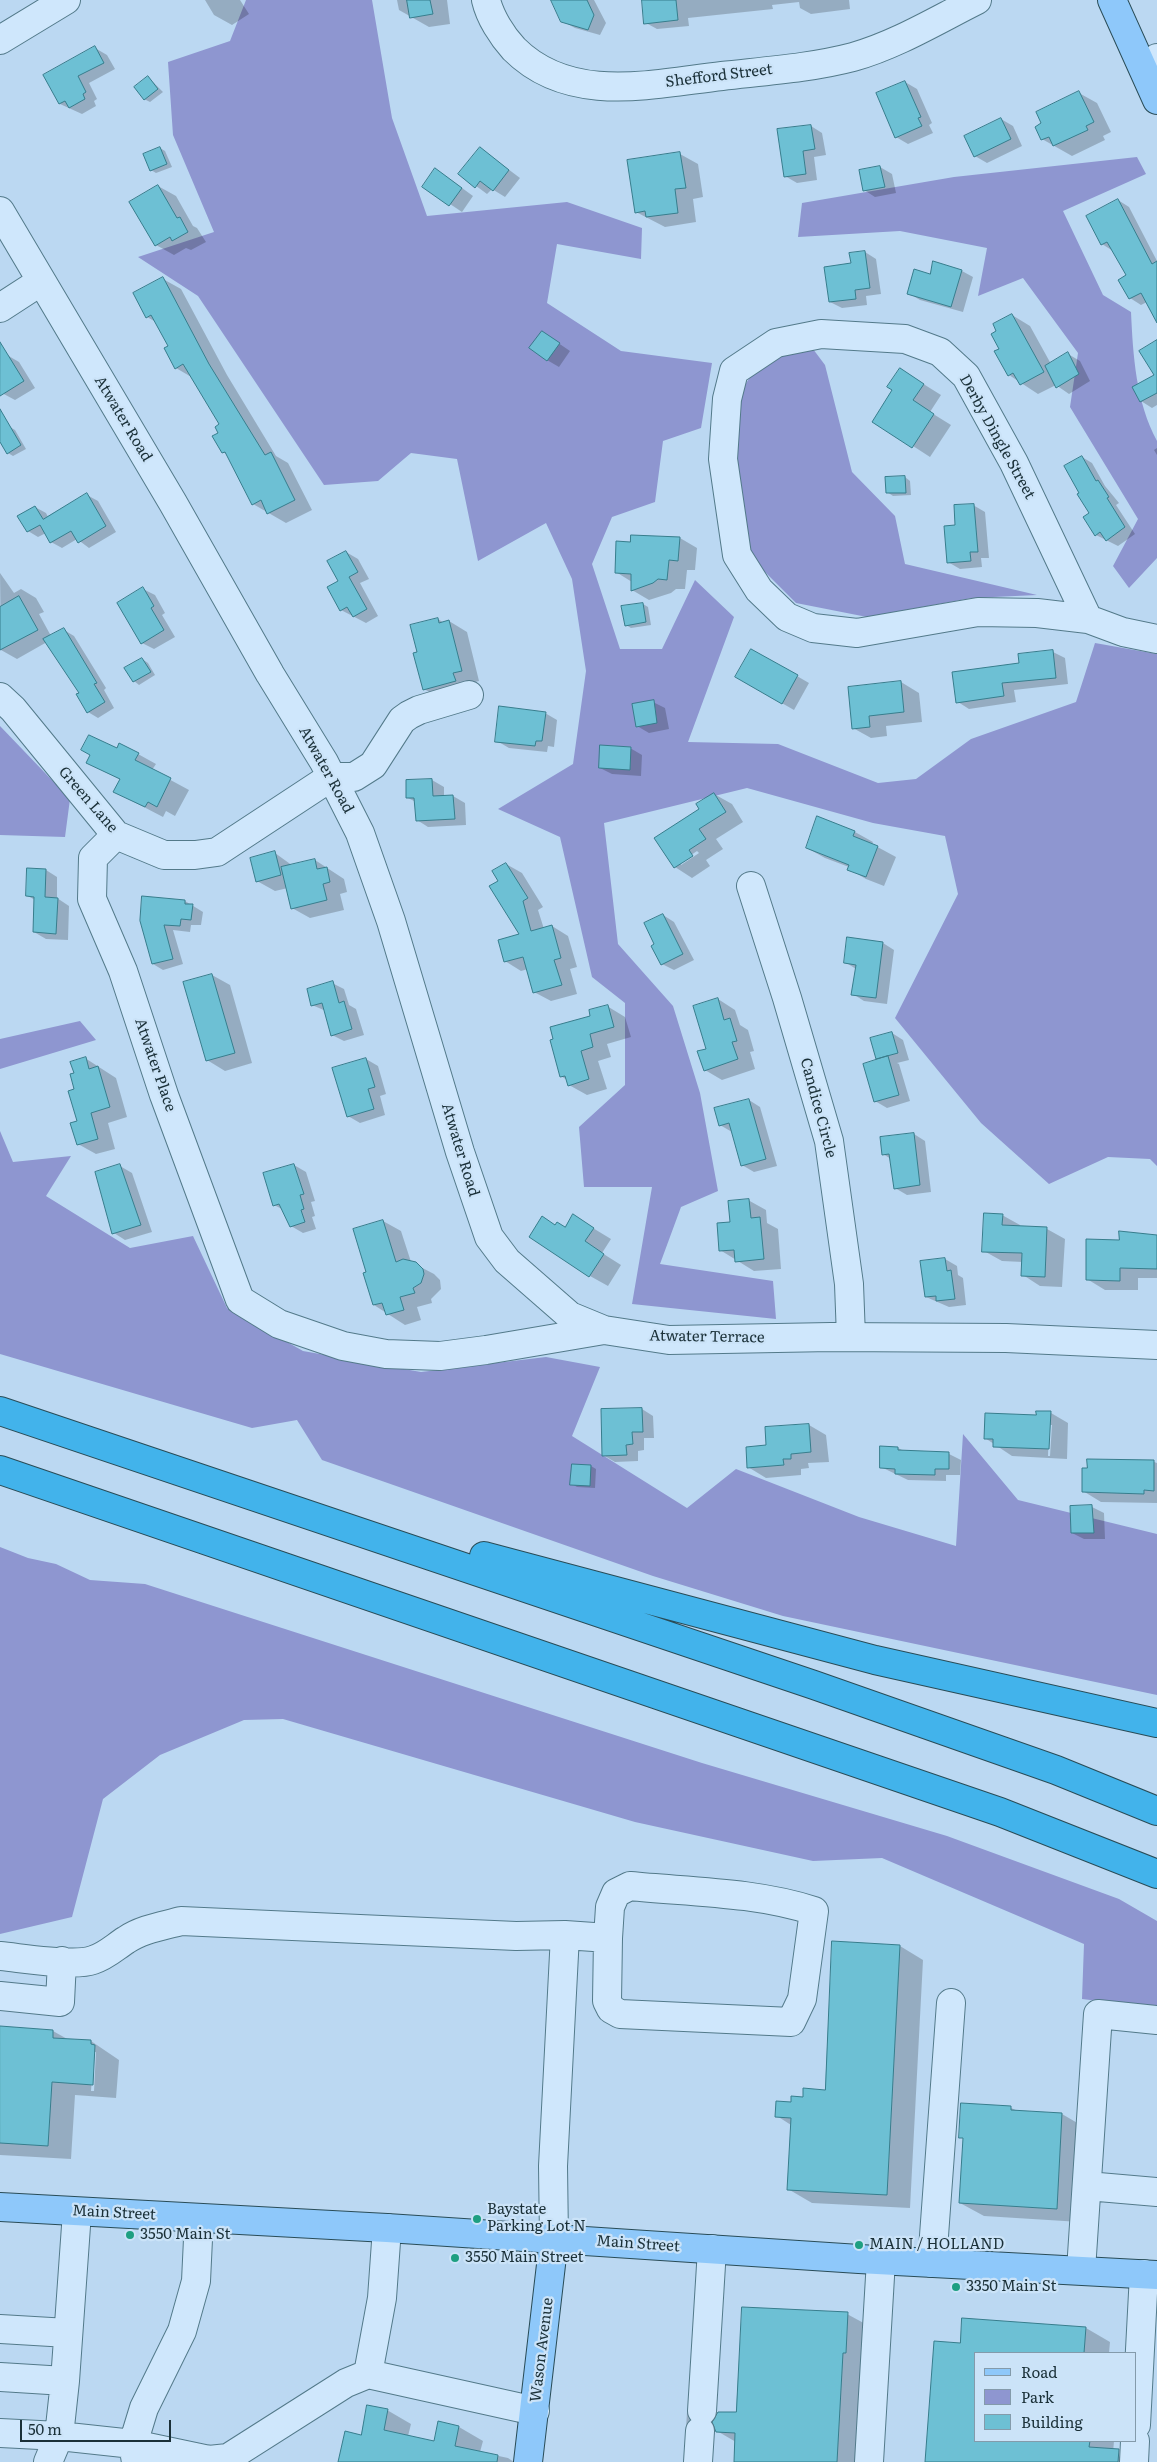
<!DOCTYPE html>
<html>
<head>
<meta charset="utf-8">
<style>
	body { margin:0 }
	#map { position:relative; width:1157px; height:2462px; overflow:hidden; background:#bbd8f2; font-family:Literata,serif }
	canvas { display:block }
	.legend { position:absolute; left:974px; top:2352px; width:162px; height:90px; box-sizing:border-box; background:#cbe3f8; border:1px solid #849bab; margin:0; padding:6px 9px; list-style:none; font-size:15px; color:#1a3038 }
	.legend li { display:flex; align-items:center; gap:10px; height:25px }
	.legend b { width:25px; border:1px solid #849bab }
	.scale { position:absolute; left:20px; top:2420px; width:151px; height:22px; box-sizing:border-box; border:2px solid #1a3038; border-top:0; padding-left:6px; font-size:15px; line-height:18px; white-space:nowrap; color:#1a3038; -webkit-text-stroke:4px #cbe3f8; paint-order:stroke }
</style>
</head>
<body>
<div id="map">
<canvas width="1157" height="2462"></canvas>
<ul class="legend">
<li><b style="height:6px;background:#8ec8fa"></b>Road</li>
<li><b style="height:14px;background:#8e96d0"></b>Park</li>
<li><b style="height:14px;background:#6dc0d4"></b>Building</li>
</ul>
<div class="scale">50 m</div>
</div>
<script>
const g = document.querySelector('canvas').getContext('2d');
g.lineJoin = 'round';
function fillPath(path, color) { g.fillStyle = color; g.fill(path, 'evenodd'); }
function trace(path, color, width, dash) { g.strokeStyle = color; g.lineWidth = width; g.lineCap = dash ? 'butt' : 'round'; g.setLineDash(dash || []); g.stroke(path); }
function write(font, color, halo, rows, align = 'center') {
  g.font = font + ' Literata,serif'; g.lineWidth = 4.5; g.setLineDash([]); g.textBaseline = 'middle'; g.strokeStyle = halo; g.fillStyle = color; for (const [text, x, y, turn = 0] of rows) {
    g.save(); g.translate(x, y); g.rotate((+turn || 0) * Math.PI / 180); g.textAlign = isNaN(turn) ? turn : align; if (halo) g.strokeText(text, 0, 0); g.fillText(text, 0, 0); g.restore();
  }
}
fillPath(new Path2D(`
	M246,0H372L392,118L427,216L567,202L642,228L641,259L557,244L547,303L621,351L712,363L701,428L663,441L655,502L612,517L592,564L620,649H662L695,580L734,617L688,742L778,744L878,783L916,779L971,739L1076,702L1095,643L1157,654V1166L1150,1159L1108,1157L1049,1184L981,1123L895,1018L958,894L945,836L873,823L747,788L604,823L618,944L673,1006L700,1093L718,1191L681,1207L660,1264L773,1281L776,1319L632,1304L652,1187H584L579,1127L625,1085V1003L592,977L560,837L498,809L573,764L586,671L572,579L546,523L478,561L457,459L411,453L378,481L324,485L198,296L138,257L214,232L173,135L168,62L230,41Z
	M1137,157L1146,174L1063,211L1103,295L1131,312C1133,356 1136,402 1157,441V558L1129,588L1113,566L1138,519L1070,407L1078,353L1023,278L978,296L987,248L900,231L798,237L802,203L954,177Z
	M810,345L825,365L852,472L895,516L905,564L1037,595L972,598L867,617L796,603L746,553L734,455L739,394L758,365Z
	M0,726L70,799L65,837L0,835Z
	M80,1021L96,1040L0,1069V1039Z
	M0,1131L13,1162L71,1156L46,1196L130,1248L193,1236L227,1308L303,1351L421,1372L546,1357L600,1367L572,1436L687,1508L736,1469L859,1517L956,1546L963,1434L1018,1500L1157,1534V1695L783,1616L653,1576L322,1460L297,1420L252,1428L0,1354Z
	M0,1547L28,1558L56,1564L90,1580L145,1584L702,1763L947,1836L1119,1899L1157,1921V2008L1082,1999L1084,1944L882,1858L813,1861L635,1822L283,1719L244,1720L160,1755L103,1799L72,1917L0,1934Z`), '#8e96d0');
fillPath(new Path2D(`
	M205,0H240L249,14L232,25L214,15Z
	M397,0H447L450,24L429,27L399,10Z
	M552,0H594L606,23L600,35L575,28L562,21Z
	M643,0H849L850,9L811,14L800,8L799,2L772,5L773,9L688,18L689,26L657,29L646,23Z
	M95,48L107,55L115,69L89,83L97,99L94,101L96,106L82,114L60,104Z
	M148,77L163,92L150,102L144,99Z
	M905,82L917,89L932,123L929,125L933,133L908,144L896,137Z
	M1079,93L1097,103L1111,132L1103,136L1105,140L1072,156L1042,139Z
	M1001,119L1013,126L1022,146L987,163L975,156Z
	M811,126L822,133L826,155L814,157L817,180L797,183L785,176Z
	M160,148L165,151L172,167L156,173L151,170Z
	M480,148L520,178L505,197L492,189L487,194L460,174Z
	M680,154L698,164L703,197L693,199L696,222L665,227L636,212Z
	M880,167L892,174L896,193L875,197L864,190L860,171Z
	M447,177L473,196L462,212L423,186Z
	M158,186L176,196L193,226L197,228L206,242L191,250L186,248L174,255L156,245Z
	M1118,200L1129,207L1157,261V320L1147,302L1141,305L1130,298L1128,276L1113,251L1102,244Z
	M865,252L876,259L881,294L866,296L867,305L842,308L830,302Z
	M962,271L973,277L963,312L920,300L908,293L931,275Z
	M163,279L181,289L227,375L276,456L288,463L312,510L286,523L253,504L228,455L223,452L221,425L193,378L176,368L169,346L156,322L147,317Z
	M1012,315L1030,326L1051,364L1068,354L1080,361L1090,381L1069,394L1056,385L1038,394L1009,375L1000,349Z
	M542,332L570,351L559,367L547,360Z
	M1157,342V405L1152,408L1141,401L1156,376Z
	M7,355L19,362L35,388L15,400L0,392V359Z
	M901,370L941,395L930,412L951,425L930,457L913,446L894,390Z
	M10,427L15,430L26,449L13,456L8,453L0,440V433Z
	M1157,448V455L1154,450Z
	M1082,457L1092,463L1105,486L1119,503L1116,505L1135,534L1118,546L1096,535L1091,513L1081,493Z
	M905,477L910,481L911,495L893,496L887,492Z
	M87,495L98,501L116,532L89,548L77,539L62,548L51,542L46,533L38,537L28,531L35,507L46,513L48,517Z
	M973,505L985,512L989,558H981L982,567L960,569L948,562Z
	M680,538L697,548L695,570H687L685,589H676L671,593L649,600L632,590V582L616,572L632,543Z
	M346,552L358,559L369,579L360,583L378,616L366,623L341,610L340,581Z
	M0,573L14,593L21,589L36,598L44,612L39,614L51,636L64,630L74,636L106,688L104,690L114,708L98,718L88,712L81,693L47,642L17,659L1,650Z
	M143,589L155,595L165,613L162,615L175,637L154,649L142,643Z
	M643,604L648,607L651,625L631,628L626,625Z
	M438,619L444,623L449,621L467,632L479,681L471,683L442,699L424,689L419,653Z
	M752,650L809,683L794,710L736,677Z
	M1053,652L1065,658L1068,684L1014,690L1016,702L969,709L958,702L1020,664Z
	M142,659L148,663L155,675L139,685L134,681Z
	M901,682L919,693L922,722L886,726L887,736L871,738L853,728Z
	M653,702L665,708L669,729L649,733L637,726Z
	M545,713L557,720L554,747L548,746L547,752L509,748L497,741Z
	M630,748L642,755L641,776L612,774L600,768Z
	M118,750L138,754L156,764L152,770L189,790L175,816L166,811L163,817L115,792L121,780L88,763Z
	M432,780L444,787V796H453L465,803L466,825L428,827L417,820L416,802L408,798Z
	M714,794L732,804L743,822L716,839L723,849L706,860L710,866L692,878L675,867L700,809ZM697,851L699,853L681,865V862Z
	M818,818L855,832L873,842L872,844L896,857L884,886L866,879L849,869V867L825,858L807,848Z
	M275,853L293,866L315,860L344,879L347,892L340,894L344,910L310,918L292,908L288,888L275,891L257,881Z
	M506,864L522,873L543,907L538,910L544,929L552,926L568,936L577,967L570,969L577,994L551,1001L534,992L528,969L521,971L505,961L521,935Z
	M46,870L57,877V898L69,906L68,940L46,939L34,932L35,900L28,896Z
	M185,901L203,912L201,925H191L190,932L173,930L183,964L163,970L153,964L141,921Z
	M663,915L674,922L694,960L674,970L662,964L656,944Z
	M883,943L894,950L887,1004L864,1001L853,994L856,969L845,962Z
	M212,975L230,985L252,1063L225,1071L207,1060Z
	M332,983L344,989L349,1005L356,1009L364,1035L344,1041L332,1035L326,1011L312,1005Z
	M718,999L735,1010L740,1025L748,1030L754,1051L750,1052L755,1069L722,1080L705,1070Z
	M607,1006L625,1017L631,1037L607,1044L611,1057L598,1061L607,1089L587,1095L569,1085L567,1080L561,1076L592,1017Z
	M892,1033L903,1040L909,1060L897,1063L899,1064L910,1101L887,1108L875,1101L880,1060L877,1058Z
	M85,1058L116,1078L127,1117L108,1123L115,1149L96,1154L78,1144L75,1074Z
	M366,1059L378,1066L386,1094L380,1096L385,1115L360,1123L348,1116Z
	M749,1100L760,1107L777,1166L754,1172L742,1165L732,1132L720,1125Z
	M914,1134L925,1141L931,1192L907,1195L895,1188L891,1159L883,1154Z
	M294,1165L306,1172L315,1201L311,1202L315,1216L312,1217L316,1229L303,1233L291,1226L284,1210L274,1205Z
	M120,1166L132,1173L152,1232L125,1240L114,1233Z
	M748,1200L766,1210L767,1223L778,1229L781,1269L754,1271L720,1250L732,1223Z
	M1002,1215L1020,1225V1227L1047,1229L1065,1239L1062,1287L1040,1286L1023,1275V1262L1002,1261L984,1251Z
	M573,1216L611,1239L602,1253L621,1265L608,1286L590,1276L556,1226L566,1228Z
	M383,1221L401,1231L411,1262L434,1274L440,1280L441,1289L431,1299L432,1303L417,1307L421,1320L405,1325L374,1305L368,1273Z
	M1157,1236V1278H1138V1290H1105L1087,1279L1120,1241Z
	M945,1259L957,1266L958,1275L963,1278L966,1305L949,1307L926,1297Z
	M642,1409L653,1416L654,1438H644V1450L638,1451V1461L615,1462L603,1455Z
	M1051,1413L1068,1423L1067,1459L1012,1456L985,1438ZM1049,1425H1052L1050,1456H1048Z
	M809,1425L826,1435L829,1462L808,1463L809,1468L801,1469V1475L766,1478L748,1467L768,1446Z
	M881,1448H898L904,1451L949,1454L961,1460L960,1475H946V1481L908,1480L881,1467Z
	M1154,1462L1157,1463V1503L1101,1502L1083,1491Z
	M591,1466L596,1469L595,1488L577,1487L572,1484Z
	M1092,1507L1104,1513L1105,1539H1084L1072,1533V1508Z
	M900,1946L923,1960L910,2208L812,2203L788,2189L791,2125L777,2116L793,2103L826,2091Z
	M0,2028L53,2031L69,2040L91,2041L119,2060L116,2098L75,2095L71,2159L0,2155ZM94,2052H96L94,2091H91Z
	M1011,2108L1018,2111L1062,2114L1086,2128L1080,2222L984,2216L960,2203L964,2139L961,2137Z
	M847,2314L871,2327L860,2462H735L736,2442L717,2431Z
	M1086,2328L1110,2342L1109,2353H976V2441H1114L1113,2453L1129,2462H927L961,2344Z
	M387,2410L411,2424L408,2436L435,2442L439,2423L459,2427L483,2441L480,2452L508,2458L514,2462H340Z
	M687,2412L697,2418V2435L686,2429Z`), '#0003');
const building = new Path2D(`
	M407,0H430L433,14L410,18Z
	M551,0H587L594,15L588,30L561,22Z
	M642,0H676L678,20L644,24Z
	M95,46L104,63L78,76L86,92L83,94L85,99L69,108L65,101L59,104L43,75Z
	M148,76L158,89L144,100L134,87Z
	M905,81L921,117L918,118L922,126L895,138L876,93Z
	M1079,91L1094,122L1086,126L1088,130L1053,146L1049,137L1041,140L1035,127L1041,123L1036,112Z
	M1001,118L1011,139L974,157L964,136Z
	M811,125L815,149L803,151L806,174L784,177L777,129Z
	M160,147L167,164L150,171L143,154Z
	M480,147L509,170L493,191L480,181L475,188L458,174Z
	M680,152L686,188L675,189L678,213L646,217L645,211L635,213L627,160Z
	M880,166L885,187L863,191L859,170Z
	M435,168L462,188L449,206L422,187Z
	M158,185L177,218L180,217L188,232L172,241L170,237L155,246L129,202Z
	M1118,199L1152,264L1157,261V323L1141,293L1129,299L1118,280L1126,275L1107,242L1101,245L1086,216Z
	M865,251L870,288L855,290L856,299L829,302L824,267L851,263L849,253Z
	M933,261L962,270L951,307L907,294L914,269L930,274Z
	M163,277L209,364L265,455L271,452L295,500L267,514L261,500L252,505L225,452L222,453L212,436L218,433L215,427L219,424L183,364L175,369L164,348L168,346L151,315L146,318L133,293Z
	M1012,314L1044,372L1020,385L1013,373L1008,376L994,351L999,349L991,334L996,331L993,324Z
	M542,331L560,343L547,361L529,348Z
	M1157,340V393L1140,402L1132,387L1154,375L1139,351Z
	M0,342L24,381L0,396Z
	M1068,352L1079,374L1056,388L1045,366Z
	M900,368L924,384L913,400L934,414L912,448L872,422L892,390L887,387Z
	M0,409L21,445L7,454L0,442Z
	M1082,456L1096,481L1098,480L1109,497L1107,498L1125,527L1106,541L1100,532L1095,536L1083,517L1089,513L1077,494L1079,493L1064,466Z
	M905,476L906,493H886L885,477Z
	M87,493L106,526L78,543L71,531L50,543L40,525L27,532L17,516L35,506L43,519Z
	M974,504L978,552H970L971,561L947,563L944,526L955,525L954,505Z
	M631,535L680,537L678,561L669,560L667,580L658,579L653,583L631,591V574L615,573L616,541L630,542Z
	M346,551L358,572L349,577L367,609L353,617L347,607L340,611L327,587L338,581L327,561Z
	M143,587L154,606L151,608L164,630L141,644L117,603Z
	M19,596L38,630L0,650V607Z
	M643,603L646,622L625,626L621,606Z
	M438,618L439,623L449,620L462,671L453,673L456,681L423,690L413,653L417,652L410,625Z
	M64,628L97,683L94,684L105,702L87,713L76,694L79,693L43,639Z
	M751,649L798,675L782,704L735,677Z
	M1053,650L1056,678L1002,683L1004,696L956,703L952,672L1019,663L1018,654Z
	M142,658L151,672L133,682L124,668Z
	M901,681L904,712L869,716L870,727L852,729L848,687Z
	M654,700L657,723L636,727L632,704Z
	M499,706L546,712L542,741H536L535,746L495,742Z
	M89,735L117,748L119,743L139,753L135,760L171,778L157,807L148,802L145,807L113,792L120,779L86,763L90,755L81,750Z
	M600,745L631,747L630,770L599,768Z
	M432,779L433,796L453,795L455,819L416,821L414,798H406V780Z
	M714,793L726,812L699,829L706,839L689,850L693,856L674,868L654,838L699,809L696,804Z
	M817,816L855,831L853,836L878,846L866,877L847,870L849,865L806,848Z
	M275,851L281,875L256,882L250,858Z
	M315,859L317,869L327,867L330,882L323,884L327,900L291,909L281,867Z
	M506,863L528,898L523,901L531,931L552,925L561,958L554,960L562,985L533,993L523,957L504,962L498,940L519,934L489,886L498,881L492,871Z
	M27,868L46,869L45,897L58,898L56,934L33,932L34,897L26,896Z
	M142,896L185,900V904H193L191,920L181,919L180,926L164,925L173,959L152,964L140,921Z
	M663,914L683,954L661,965L651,946L654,944L644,923Z
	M847,937L883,942L876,998L851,995L856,965L844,963Z
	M212,974L235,1053L206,1061L183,982Z
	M333,981L339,1003L344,1001L352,1029L331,1036L322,1003L311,1006L307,989Z
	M718,998L724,1020L730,1018L737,1041L732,1042L738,1059L704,1071L697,1051L706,1049L693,1006Z
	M608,1005L614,1027L590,1034L593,1047L581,1051L589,1079L568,1086L565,1076L560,1077L550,1040L553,1039L550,1027L590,1016L589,1010Z
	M892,1032L898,1053L876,1059L870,1038Z
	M888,1056L899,1095L874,1102L863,1064Z
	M86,1057L89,1069L98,1066L110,1107L91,1113L98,1139L77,1145L70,1123L77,1121L68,1091L74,1089L70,1074L74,1073L70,1062Z
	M366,1058L375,1087L368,1089L374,1109L347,1117L332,1068Z
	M749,1099L766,1159L741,1166L729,1123L719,1126L714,1108Z
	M914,1133L920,1185L894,1189L889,1154L882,1155L880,1137Z
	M120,1164L141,1225L112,1234L95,1172Z
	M294,1164L304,1194L300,1195L304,1209L301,1210L305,1222L290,1227L279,1204L273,1206L263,1173Z
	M749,1199L751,1218L760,1217L764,1259L735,1262L734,1250L719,1251L717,1223L730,1222L728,1201Z
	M984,1213L1003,1214L1002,1225L1047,1227L1045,1277L1021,1276L1022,1253L982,1252Z
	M573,1214L594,1228L585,1241L604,1254L589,1277L529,1237L542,1216L555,1225L557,1222L565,1227Z
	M383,1220L396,1262L403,1259L416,1262L423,1269L424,1274L421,1283L413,1288L415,1293L400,1297L404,1310L386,1315L382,1303L373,1305L363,1273L366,1272L353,1229Z
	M1119,1231L1157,1235V1269L1120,1268V1281L1086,1280V1239L1119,1240Z
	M945,1258L947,1271L951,1270L955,1299L936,1301V1296L925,1297L920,1261Z
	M642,1408L643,1432H632L633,1444L626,1445L627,1455L602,1456L601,1409Z
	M1036,1411H1051L1049,1449L993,1447V1439H984L985,1413L1036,1415Z
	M809,1424L811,1452L791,1454V1459H783L784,1465L747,1468L746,1447L766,1445L765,1427Z
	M880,1446L898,1447V1450L949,1452V1469H935V1475L895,1474V1469L880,1468Z
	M1087,1459L1154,1460V1491L1144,1490V1494L1082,1492V1468H1087Z
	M572,1464L591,1465L590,1486L570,1485Z
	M1092,1505L1094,1533H1071L1070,1506Z
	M832,1941L900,1945L887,2195L787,2190L791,2118L775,2117L776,2101L791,2102V2096L803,2097V2088L825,2090Z
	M0,2026L53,2030V2038L91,2040V2044L95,2045L93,2085L52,2082L48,2146L0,2143Z
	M961,2103L1011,2106V2110L1062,2113L1057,2209L959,2203L963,2138H959Z
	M742,2307L848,2312L846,2353H843L837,2462H734L735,2433L716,2432L712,2422L718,2412H736Z
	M962,2318L1086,2327L1084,2353H976V2441H1090L1089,2447L1119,2449L1118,2462H925L934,2341L960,2343Z
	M367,2405L388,2409L384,2430L434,2441L438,2421L459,2426L455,2446L498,2455L497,2462H338L345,2431L361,2435Z`);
fillPath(building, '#6dc0d4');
trace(building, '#377d8c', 1);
const minor = new Path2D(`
	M486,0C490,17 502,36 514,49C570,105 652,84 722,76C766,71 811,68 853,57C896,45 937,20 977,0
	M0,40L66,0
	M1144,69L1157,58
	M0,211L173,503L270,674L324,762L360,833L391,921L460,1152L489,1237L507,1261L570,1316L604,1330
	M0,308L40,282
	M1088,619L1014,463L966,376L940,352L905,339L821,334L776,343L734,371L727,399L723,459L737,555L759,590L787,617L813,628L857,633L978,612L1037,613L1088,619L1123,632L1157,639
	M0,697L13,709L116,835L164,855H195L217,852L331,777H354L373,765L402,720L409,715L419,710L469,695
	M116,835L93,858L92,899L123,971L164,1095L240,1300L279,1324L343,1346L386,1354L440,1356L486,1350L604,1330L669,1340L831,1337L1006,1338L1157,1345
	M751,886L787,998L829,1141L849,1284L851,1337
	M0,1956C22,1958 74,1967 93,1960C106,1956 115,1947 126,1940C142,1929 163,1926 181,1921L516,1936L565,1935L608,1938L610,1907L616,1893L630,1886C691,1892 756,1892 814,1911L802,1999L791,2022L620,2014L611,2009L607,2001L608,1938
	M0,1996L60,2002L62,1961
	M1087,2186L1157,2192
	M554,2239L553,2166L565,1935
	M932,2263L951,2003
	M1081,2270L1098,2014L1157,2020
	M0,2329L68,2333
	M368,2374L382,2298L387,2228
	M0,2377L65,2381L77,2212
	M702,2411L712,2249
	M1136,2425L1144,2274
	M0,2433L59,2436L133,2444L144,2408L182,2331L196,2281L199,2218
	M48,2462L59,2436L65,2381
	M136,2462L133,2444L209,2460L228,2458L346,2383L368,2374L535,2411
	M698,2462L700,2431
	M869,2462L881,2260
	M1134,2462L1135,2441`);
const major = new Path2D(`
	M1112,0L1157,100
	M0,2207L387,2228L859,2259L1157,2275
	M528,2462L554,2239`);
const highway = new Path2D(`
	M0,1411L814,1685L1056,1770L1157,1811
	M0,1470L1000,1812L1157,1874
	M484,1556L875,1660L1157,1723`);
trace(minor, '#537a8a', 30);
trace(major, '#294c57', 30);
trace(highway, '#294c57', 30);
trace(minor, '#cfe7fc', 28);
trace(major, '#8ec8fa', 28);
trace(highway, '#42b3eb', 28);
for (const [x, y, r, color] of [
	[477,2219,5,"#1e9f81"],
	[130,2235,5,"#1e9f81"],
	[859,2245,5,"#1e9f81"],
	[455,2258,5,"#1e9f81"],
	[956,2287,5,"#1e9f81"]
]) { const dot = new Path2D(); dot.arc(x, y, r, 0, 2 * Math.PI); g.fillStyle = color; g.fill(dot); trace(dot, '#cbe3f8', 2); }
write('15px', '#1a3038', '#cbe3f8', [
	["Shefford Street",719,76,-7],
	["Atwater Road",123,419,59],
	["Derby Dingle Street",997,437,61],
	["Atwater Road",326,770,61],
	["Green Lane",88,800,49],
	["Atwater Place",155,1065,71],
	["Candice Circle",818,1108,75],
	["Atwater Road",460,1150,73],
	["Atwater Terrace",707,1337,1],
	["Main Street",114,2213,3],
	["Main Street",638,2244,4],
	["Wason Avenue",542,2350,-83]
]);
write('15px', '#1a3038', '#cbe3f8', [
	["Baystate",487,2210],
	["Parking Lot N",487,2227],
	["3550 Main St",140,2235],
	["MAIN / HOLLAND",869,2245],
	["3550 Main Street",465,2258],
	["3350 Main St",966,2287]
], 'left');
</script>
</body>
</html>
